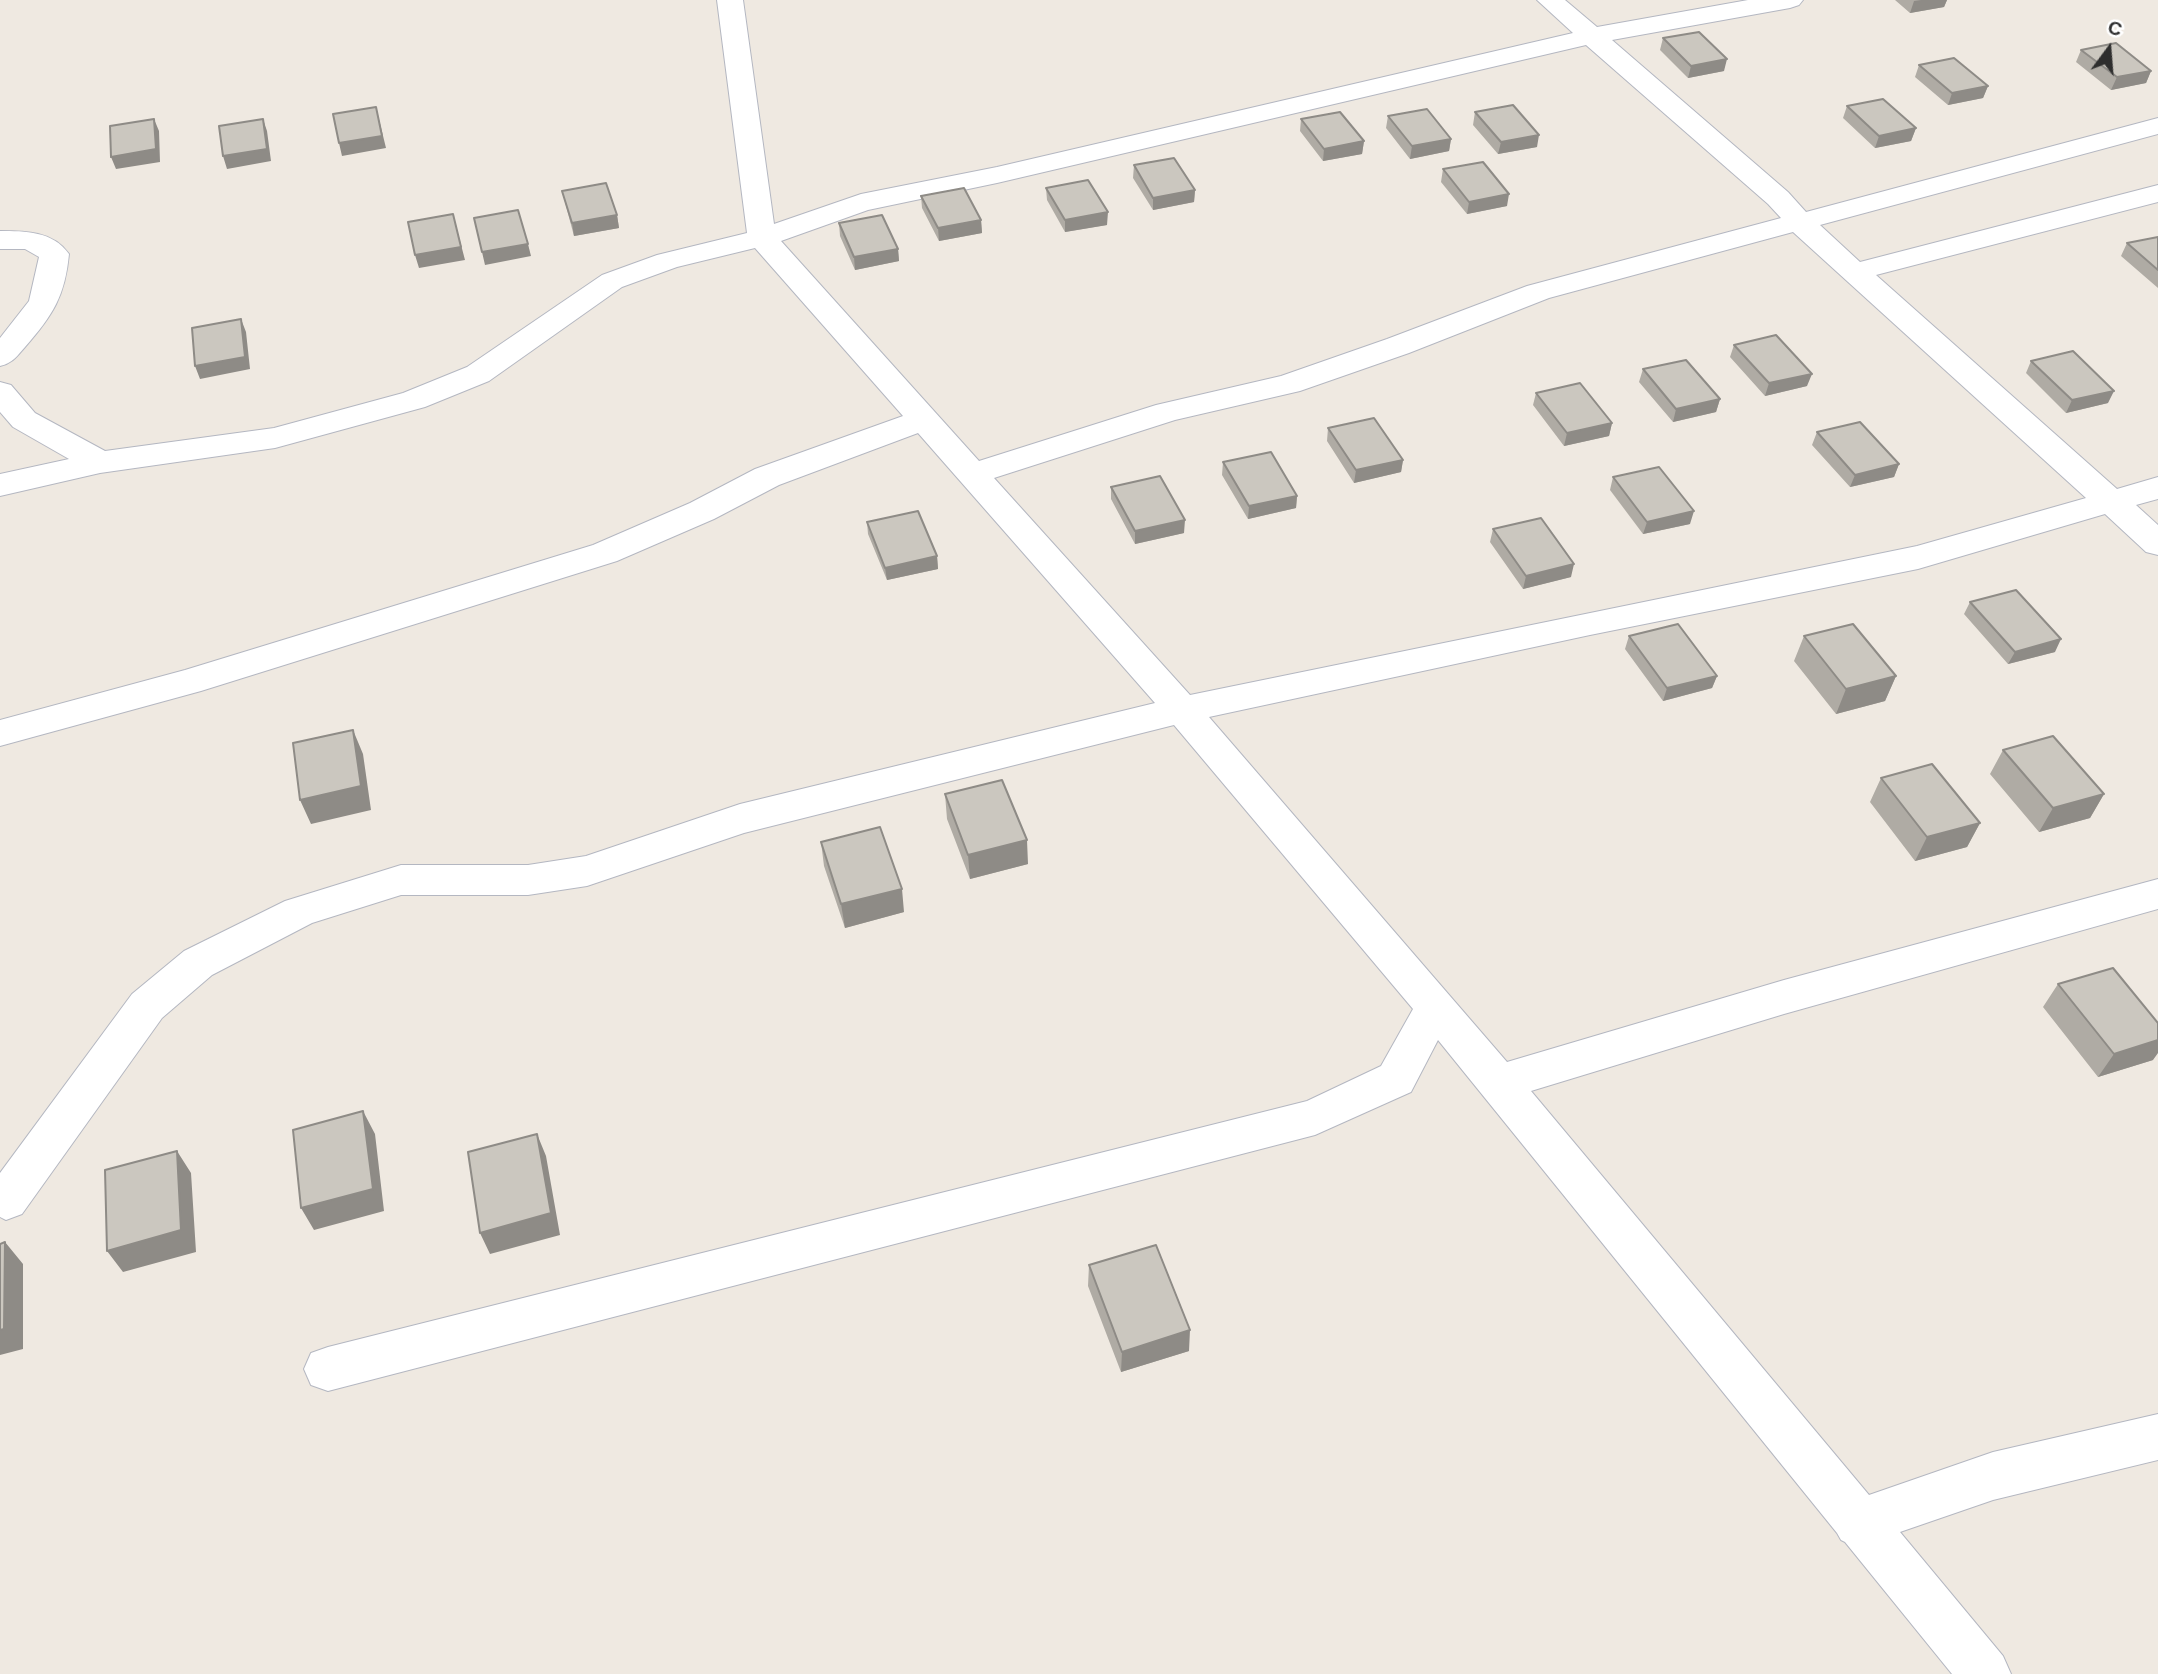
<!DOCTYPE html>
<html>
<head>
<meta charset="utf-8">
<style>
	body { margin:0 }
	#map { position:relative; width:2158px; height:1674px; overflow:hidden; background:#efe9e1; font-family:"DM Sans",sans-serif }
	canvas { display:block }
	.north { position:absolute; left:2074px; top:14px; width:70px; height:70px; -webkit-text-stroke:5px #fff; paint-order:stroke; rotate:16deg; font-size:19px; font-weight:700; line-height:28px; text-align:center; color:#2e2e2e }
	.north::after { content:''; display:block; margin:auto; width:24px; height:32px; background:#2e2e2e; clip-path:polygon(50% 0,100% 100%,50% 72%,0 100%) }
</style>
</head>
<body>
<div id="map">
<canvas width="2158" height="1674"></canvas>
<div class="north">С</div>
</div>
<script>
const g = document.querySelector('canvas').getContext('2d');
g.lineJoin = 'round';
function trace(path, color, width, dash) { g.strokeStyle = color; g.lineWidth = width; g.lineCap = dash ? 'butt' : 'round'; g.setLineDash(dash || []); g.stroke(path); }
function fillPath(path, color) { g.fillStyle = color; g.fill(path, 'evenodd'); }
const minor = new Path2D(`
	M717,0H743L774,224L861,194L997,167L1573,33L1537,0H1565L1597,27L1748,0H1803L1799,5L1790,8L1612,40L1788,192L1806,212L2158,118V134L1820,225L1860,262L2158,185V202L1876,275L2117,489L2158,477V499L2136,505L2158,525V555L2146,552L2105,514L1918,569L1590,635L1209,717L1507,1062L1784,980L2158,879V909L1784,1014L1531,1091L1869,1495L1993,1452L2158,1414V1460L1993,1500L1900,1532L2003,1656L2011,1674H1952L1845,1542L1841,1540L1837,1533L1438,1040L1411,1092L1315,1135L328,1391L311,1385L304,1369L311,1353L328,1347L1307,1101L1381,1066L1413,1009L1174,725L744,833L587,886L528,895H401L312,923L212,975L162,1018L22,1214L6,1220L0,1217V1173L132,994L184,951L285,901L401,865H528L586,856L740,804L1155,703L918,433L779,485L714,519L617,561L201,691L0,746V720L185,670L593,545L690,503L755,469L903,416L755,248L677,267L622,287L489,381L425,407L275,448L100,473L0,496V474L69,459L13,427L0,412V382L11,385L35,413L105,451L274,428L403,393L467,367L602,275L657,255L747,233ZM1586,45L1768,204L1781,218L1527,286L1387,339L1281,376L1156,405L979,461L781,241L868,210L997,183ZM1793,232L2086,498L1917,546L1190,695L994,478L1175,420L1300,391L1409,353L1549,298Z
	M0,231C25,231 53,231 69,254C65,296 53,315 25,347C17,356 13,363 0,366V338L29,301L39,257L25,249H0Z`);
trace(minor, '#b4b7c1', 2);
fillPath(minor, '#fff');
fillPath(new Path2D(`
	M1895,0H1947L1944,7L1910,13Z
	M1663,38L1724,71L1688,78L1660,50Z
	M2081,50L2151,71L2146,83L2111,90L2076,62Z
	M1919,65L1988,86L1983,98L1948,105L1915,77Z
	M1847,106L1916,128L1911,141L1875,148L1843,118Z
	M1475,112L1537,147L1498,154L1473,125Z
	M1388,116L1451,139L1449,151L1410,159L1386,128Z
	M1301,119L1364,141L1362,154L1323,161L1300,131Z
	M1134,165L1195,190L1194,202L1153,210L1133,178Z
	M1443,169L1507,206L1467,214L1441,182Z
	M1046,188L1107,225L1065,232L1047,200Z
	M562,191L617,215L619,228L574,236Z
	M921,196L981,220L982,233L939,241L922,208Z
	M839,223L898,249L899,261L855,270L840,236Z
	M2158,237V288L2121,256L2127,243Z
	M1734,345L1807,386L1765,396L1730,357Z
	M2031,361L2108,403L2066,413L2026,373Z
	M1643,369L1720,399L1716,412L1673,422L1639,382Z
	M1536,393L1612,423L1609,436L1564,446L1533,405Z
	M1328,428L1403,460L1401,472L1354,483L1327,441Z
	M1817,432L1899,464L1894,477L1850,487L1812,445Z
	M1223,462L1297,496L1296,508L1248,519L1222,475Z
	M1613,477L1690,524L1643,534L1610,490Z
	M1111,487L1184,533L1135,544L1111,499Z
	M867,522L937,556L938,569L887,580L868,534Z
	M1493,529L1571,577L1523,589L1490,542Z
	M1970,602L2055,652L2008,664L1964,614Z
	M1629,636L1717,676L1712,688L1663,701L1625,649Z
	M1804,636L1896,676L1885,701L1836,714L1794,661Z
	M2003,750L2104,794L2090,818L2039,832L1990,774Z
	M1881,778L1980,823L1967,847L1915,861L1870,802Z
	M945,794L1028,864L970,879L947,819Z
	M821,842L904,912L845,928L824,866Z
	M2058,984L2153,1060L2098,1077L2043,1007Z
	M1089,1265L1189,1351L1121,1372L1088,1286Z`), '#afaba4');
fillPath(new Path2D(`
	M1921,0H1947L1944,7L1910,13L1914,1Z
	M1727,59L1724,71L1688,78L1691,66Z
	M2151,71L2146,83L2111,90L2117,77Z
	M1988,86L1983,98L1948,105L1952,93Z
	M376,107L386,148L342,156L339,143Z
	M154,119L159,131L160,162L116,169L111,157Z
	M263,119L267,131L271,161L227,169L223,156Z
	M1916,128L1911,141L1875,148L1879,136Z
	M1539,135L1537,147L1498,154L1501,142Z
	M1451,139L1449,151L1410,159L1412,146Z
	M1364,141L1362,154L1323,161L1324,149Z
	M1195,190L1194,202L1153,210V198Z
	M1509,194L1507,206L1467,214L1469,202Z
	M1108,212L1107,225L1065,232V220Z
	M453,214L465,260L419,268L415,255Z
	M617,215L619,228L574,236L572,223Z
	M981,220L982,233L939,241L938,228Z
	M528,244L531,256L485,265L482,252Z
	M898,249L899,261L855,270L854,257Z
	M241,319L246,332L250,369L200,379L195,366Z
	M1812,374L1807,386L1765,396L1769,383Z
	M2114,391L2108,403L2066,413L2072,400Z
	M1720,399L1716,412L1673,422L1676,409Z
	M1612,423L1609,436L1564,446L1567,433Z
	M1403,460L1401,472L1354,483L1356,470Z
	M1899,464L1894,477L1850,487L1855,475Z
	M1297,496L1296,508L1248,519L1249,506Z
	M1694,511L1690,524L1643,534L1647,522Z
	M1185,520L1184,533L1135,544V531Z
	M937,556L938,569L887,580L885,568Z
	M1574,564L1571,577L1523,589L1526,576Z
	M2061,639L2055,652L2008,664L2015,652Z
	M1717,676L1712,688L1663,701L1667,688Z
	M1896,676L1885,701L1836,714L1846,689Z
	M353,730L363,754L371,810L311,824L300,800Z
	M2104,794L2090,818L2039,832L2053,808Z
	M1980,823L1967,847L1915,861L1927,837Z
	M1027,840L1028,864L970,879L968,855Z
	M902,889L904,912L845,928L841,904Z
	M2158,1040V1053L2153,1060L2098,1077L2114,1054Z
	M363,1111L375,1134L384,1211L314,1230L301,1208Z
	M537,1134L546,1156L560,1235L490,1254L480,1233Z
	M177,1151L191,1173L196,1252L123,1272L107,1251Z
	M5,1242L23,1264V1349L0,1355V1330Z
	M1190,1330L1189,1351L1121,1372L1122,1352Z`), '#8e8b86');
const building = new Path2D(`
	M1699,32L1727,59L1691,66L1663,38Z
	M2116,43L2151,71L2117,77L2081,50Z
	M1954,58L1988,86L1952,93L1919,65Z
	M1883,99L1916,128L1879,136L1847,106Z
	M1513,105L1539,135L1501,142L1475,112Z
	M376,107L382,136L339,143L333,114Z
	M1427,109L1451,139L1412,146L1388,116Z
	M1340,112L1364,141L1324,149L1301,119Z
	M154,119L156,149L111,157L110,126Z
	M263,119L267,149L223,156L219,126Z
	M1174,158L1195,190L1153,198L1134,165Z
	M1483,162L1509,194L1469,202L1443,169Z
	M1088,180L1108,212L1065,220L1046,188Z
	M606,183L617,215L572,223L562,191Z
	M964,188L981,220L938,228L921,196Z
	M518,210L528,244L482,252L474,218Z
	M453,214L461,247L415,255L408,222Z
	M882,215L898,249L854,257L839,223Z
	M2158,237V270L2127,243Z
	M241,319L245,357L195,366L192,328Z
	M1776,335L1812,374L1769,383L1734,345Z
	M2073,351L2114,391L2072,400L2031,361Z
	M1686,360L1720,399L1676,409L1643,369Z
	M1580,383L1612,423L1567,433L1536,393Z
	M1374,418L1403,460L1356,470L1328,428Z
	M1860,422L1899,464L1855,475L1817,432Z
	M1271,452L1297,496L1249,506L1223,462Z
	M1659,467L1694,511L1647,522L1613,477Z
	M1160,476L1185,520L1135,531L1111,487Z
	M918,511L937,556L885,568L867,522Z
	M1541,518L1574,564L1526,576L1493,529Z
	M2016,590L2061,639L2015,652L1970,602Z
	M1678,624L1717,676L1667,688L1629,636Z
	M1853,624L1896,676L1846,689L1804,636Z
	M353,730L361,786L300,800L293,743Z
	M2053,736L2104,794L2053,808L2003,750Z
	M1932,764L1980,823L1927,837L1881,778Z
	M1002,780L1027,840L968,855L945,794Z
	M880,827L902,889L841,904L821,842Z
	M2113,968L2158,1023V1040L2114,1054L2058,984Z
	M363,1111L373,1189L301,1208L293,1130Z
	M537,1134L551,1213L480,1233L468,1152Z
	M177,1151L181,1230L107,1251L105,1170Z
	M5,1242L4,1329L0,1330V1244Z
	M1156,1245L1190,1330L1122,1352L1089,1265Z`);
fillPath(building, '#cbc7bf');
trace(building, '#8e8b86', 2);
</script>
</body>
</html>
